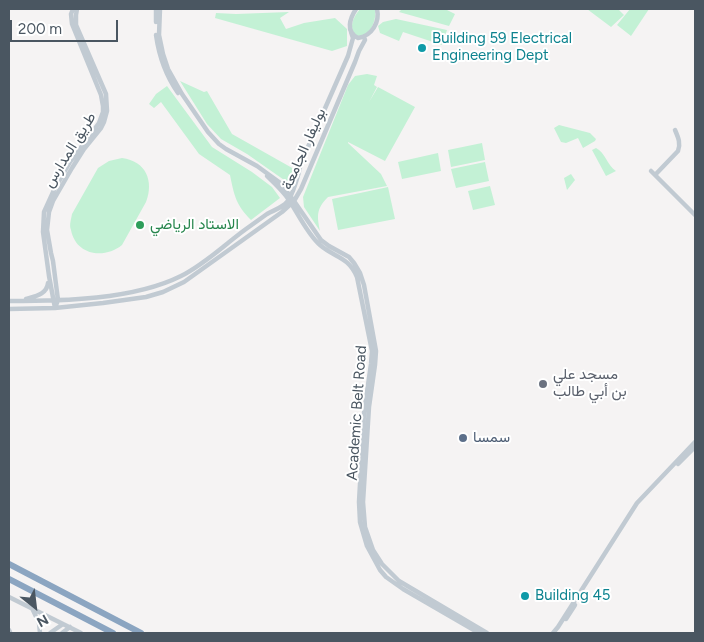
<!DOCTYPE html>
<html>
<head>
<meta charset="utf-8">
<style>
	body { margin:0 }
	#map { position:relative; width:704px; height:642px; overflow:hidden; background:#f5f3f3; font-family:Figtree,sans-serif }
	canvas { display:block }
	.frame { position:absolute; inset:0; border:10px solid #4a5661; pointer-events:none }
	.north { position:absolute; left:10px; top:582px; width:50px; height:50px; -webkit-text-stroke:4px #fff; paint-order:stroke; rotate:151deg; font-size:14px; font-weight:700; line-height:20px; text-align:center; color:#4a5661 }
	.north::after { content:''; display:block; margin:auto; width:18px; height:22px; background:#4a5661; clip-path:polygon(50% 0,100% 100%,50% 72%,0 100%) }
	.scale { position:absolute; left:10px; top:20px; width:108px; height:22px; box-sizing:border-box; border:2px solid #4a5661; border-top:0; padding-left:6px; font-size:15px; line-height:18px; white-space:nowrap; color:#4a5661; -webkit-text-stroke:4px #fff; paint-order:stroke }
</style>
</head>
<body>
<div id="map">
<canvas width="704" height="642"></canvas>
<div class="frame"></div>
<div class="north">N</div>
<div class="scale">200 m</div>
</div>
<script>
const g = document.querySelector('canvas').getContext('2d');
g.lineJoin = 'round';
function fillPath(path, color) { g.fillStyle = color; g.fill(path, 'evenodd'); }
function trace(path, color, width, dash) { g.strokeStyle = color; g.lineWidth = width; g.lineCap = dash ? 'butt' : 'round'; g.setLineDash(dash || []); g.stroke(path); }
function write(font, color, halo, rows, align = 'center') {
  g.font = font + ' Figtree,Vazirmatn,sans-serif'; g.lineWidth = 4; g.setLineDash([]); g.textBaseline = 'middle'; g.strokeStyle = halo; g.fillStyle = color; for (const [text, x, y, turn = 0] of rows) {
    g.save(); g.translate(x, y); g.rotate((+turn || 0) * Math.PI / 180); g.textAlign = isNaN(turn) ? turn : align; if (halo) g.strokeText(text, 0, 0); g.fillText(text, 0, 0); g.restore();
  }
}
fillPath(new Path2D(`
	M360,9H375C377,18 371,38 358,36C357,36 356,35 355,34C348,26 355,15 360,9Z
	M402,9H445L455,14L449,26L399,12Z
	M587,9H618L624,15L611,27Z
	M630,9H649L631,36L617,25Z
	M289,12L280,18L286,29L304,23L335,18L347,29V46L332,51L215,18L216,13L236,14Z
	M396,19L447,30L442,45L403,32L399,41L380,33L378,26L383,22Z
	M367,74L377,76L374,85L377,87L369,102L378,87L415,107L385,161L348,142V143L381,174L387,186L328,197C316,209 317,216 320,231L304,207L303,197L348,85L355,76Z
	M180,81L204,92L207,91L232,134L294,169L287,182L247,154L221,139L207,124Z
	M167,86L212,147L252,172L272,187L280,198L251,220C236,205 234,195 230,175L199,154L161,102L154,108L149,104L156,94Z
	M559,125L590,133L596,139L595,141L583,148L578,138L566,143L561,142L554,128Z
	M482,143L485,160L451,167L448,150Z
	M596,148C605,152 607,165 616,171L606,176L592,150Z
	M438,153L441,171L402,179L398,162Z
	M122,158C146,161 154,181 146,202L122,245C105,259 76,256 71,230C69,225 71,220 72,214L98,168L109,161Z
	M485,162L489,181L456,188L451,169Z
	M571,174L575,180L567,190L564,178Z
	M490,186L495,205L473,210L468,191Z
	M388,187L395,219L338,230L332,199Z`), '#c3f1d5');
trace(new Path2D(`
	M160,9L159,35L163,54L168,69L182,94L208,132L219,144L226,149L257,166L279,182L294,201L321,240L329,246L349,257L354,263L360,273L364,285L376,351L375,365L369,407L363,502L365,527L373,550L382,564L399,581L487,633
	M356,9C350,18 345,32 358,38C372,36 380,22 377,9
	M156,22V9
	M156,35C159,56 166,76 178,93
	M651,171L695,215
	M655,175L678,151C681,143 678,137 675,130
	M267,176C275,184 283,191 289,200C297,212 308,235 320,245C335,258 348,256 357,277L372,351L371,364L364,413L359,502L360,522L367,546L380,570L386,577L403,589L479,633
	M26,299C36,296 47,294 48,283
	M9,301C61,301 133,300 181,276C205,264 224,245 246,229C253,224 260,219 267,214C274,210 282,208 287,202C293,195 299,173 301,163L348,56L353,38L351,32
	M55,308L58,300L53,261L51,253L47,230L49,212L53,201L72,168L84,149L101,128L104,122L107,111L106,94L76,25V15L77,9
	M55,308L49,276L43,232L44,212L54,190L70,162L99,123L103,112V106L101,95L72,24L71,14L73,9
	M9,309L55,308L103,303L146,297L163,292L184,282L282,212L294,201L301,189L355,62L359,51L365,40L364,37
	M678,464L695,447
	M9,597L81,633
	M32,608L39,623L40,633
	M566,619L575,605
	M9,630L10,632L9,633
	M50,633L63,624
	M62,633L70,627
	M553,633L558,627L637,503L695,442`), '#c1cad2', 4.5);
trace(new Path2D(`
	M9,564L141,633
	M9,579L113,633`), '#8ba5c1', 6);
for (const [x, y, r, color] of [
	[422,48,5,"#0f9aa8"],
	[140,225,5,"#2e9e5b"],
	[543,384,5,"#6b7280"],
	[463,438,5,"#5c6f8a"],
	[525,596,5,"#0f9aa8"]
]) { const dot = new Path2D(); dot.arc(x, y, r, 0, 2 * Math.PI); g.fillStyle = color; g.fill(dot); trace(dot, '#fff', 2); }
write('15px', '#0d838f', '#fff', [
	["Building 59 Electrical",432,39],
	["Engineering Dept",432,56],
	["Building 45",535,596]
], 'left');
write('15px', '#4a5661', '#fff', [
	["بوليفار الجامعة",304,149,-66],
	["طريق المدارس",70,150,-58],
	["Academic Belt Road",357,413,-86]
]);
write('15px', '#27864d', '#fff', [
	["الاستاد الرياضي",150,225]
], 'left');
write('15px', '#5b616d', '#fff', [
	["مسجد علي",553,375],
	["بن أبي طالب",553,392]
], 'left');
write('15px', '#4e5e75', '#fff', [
	["سمسا",473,438]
], 'left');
</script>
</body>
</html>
